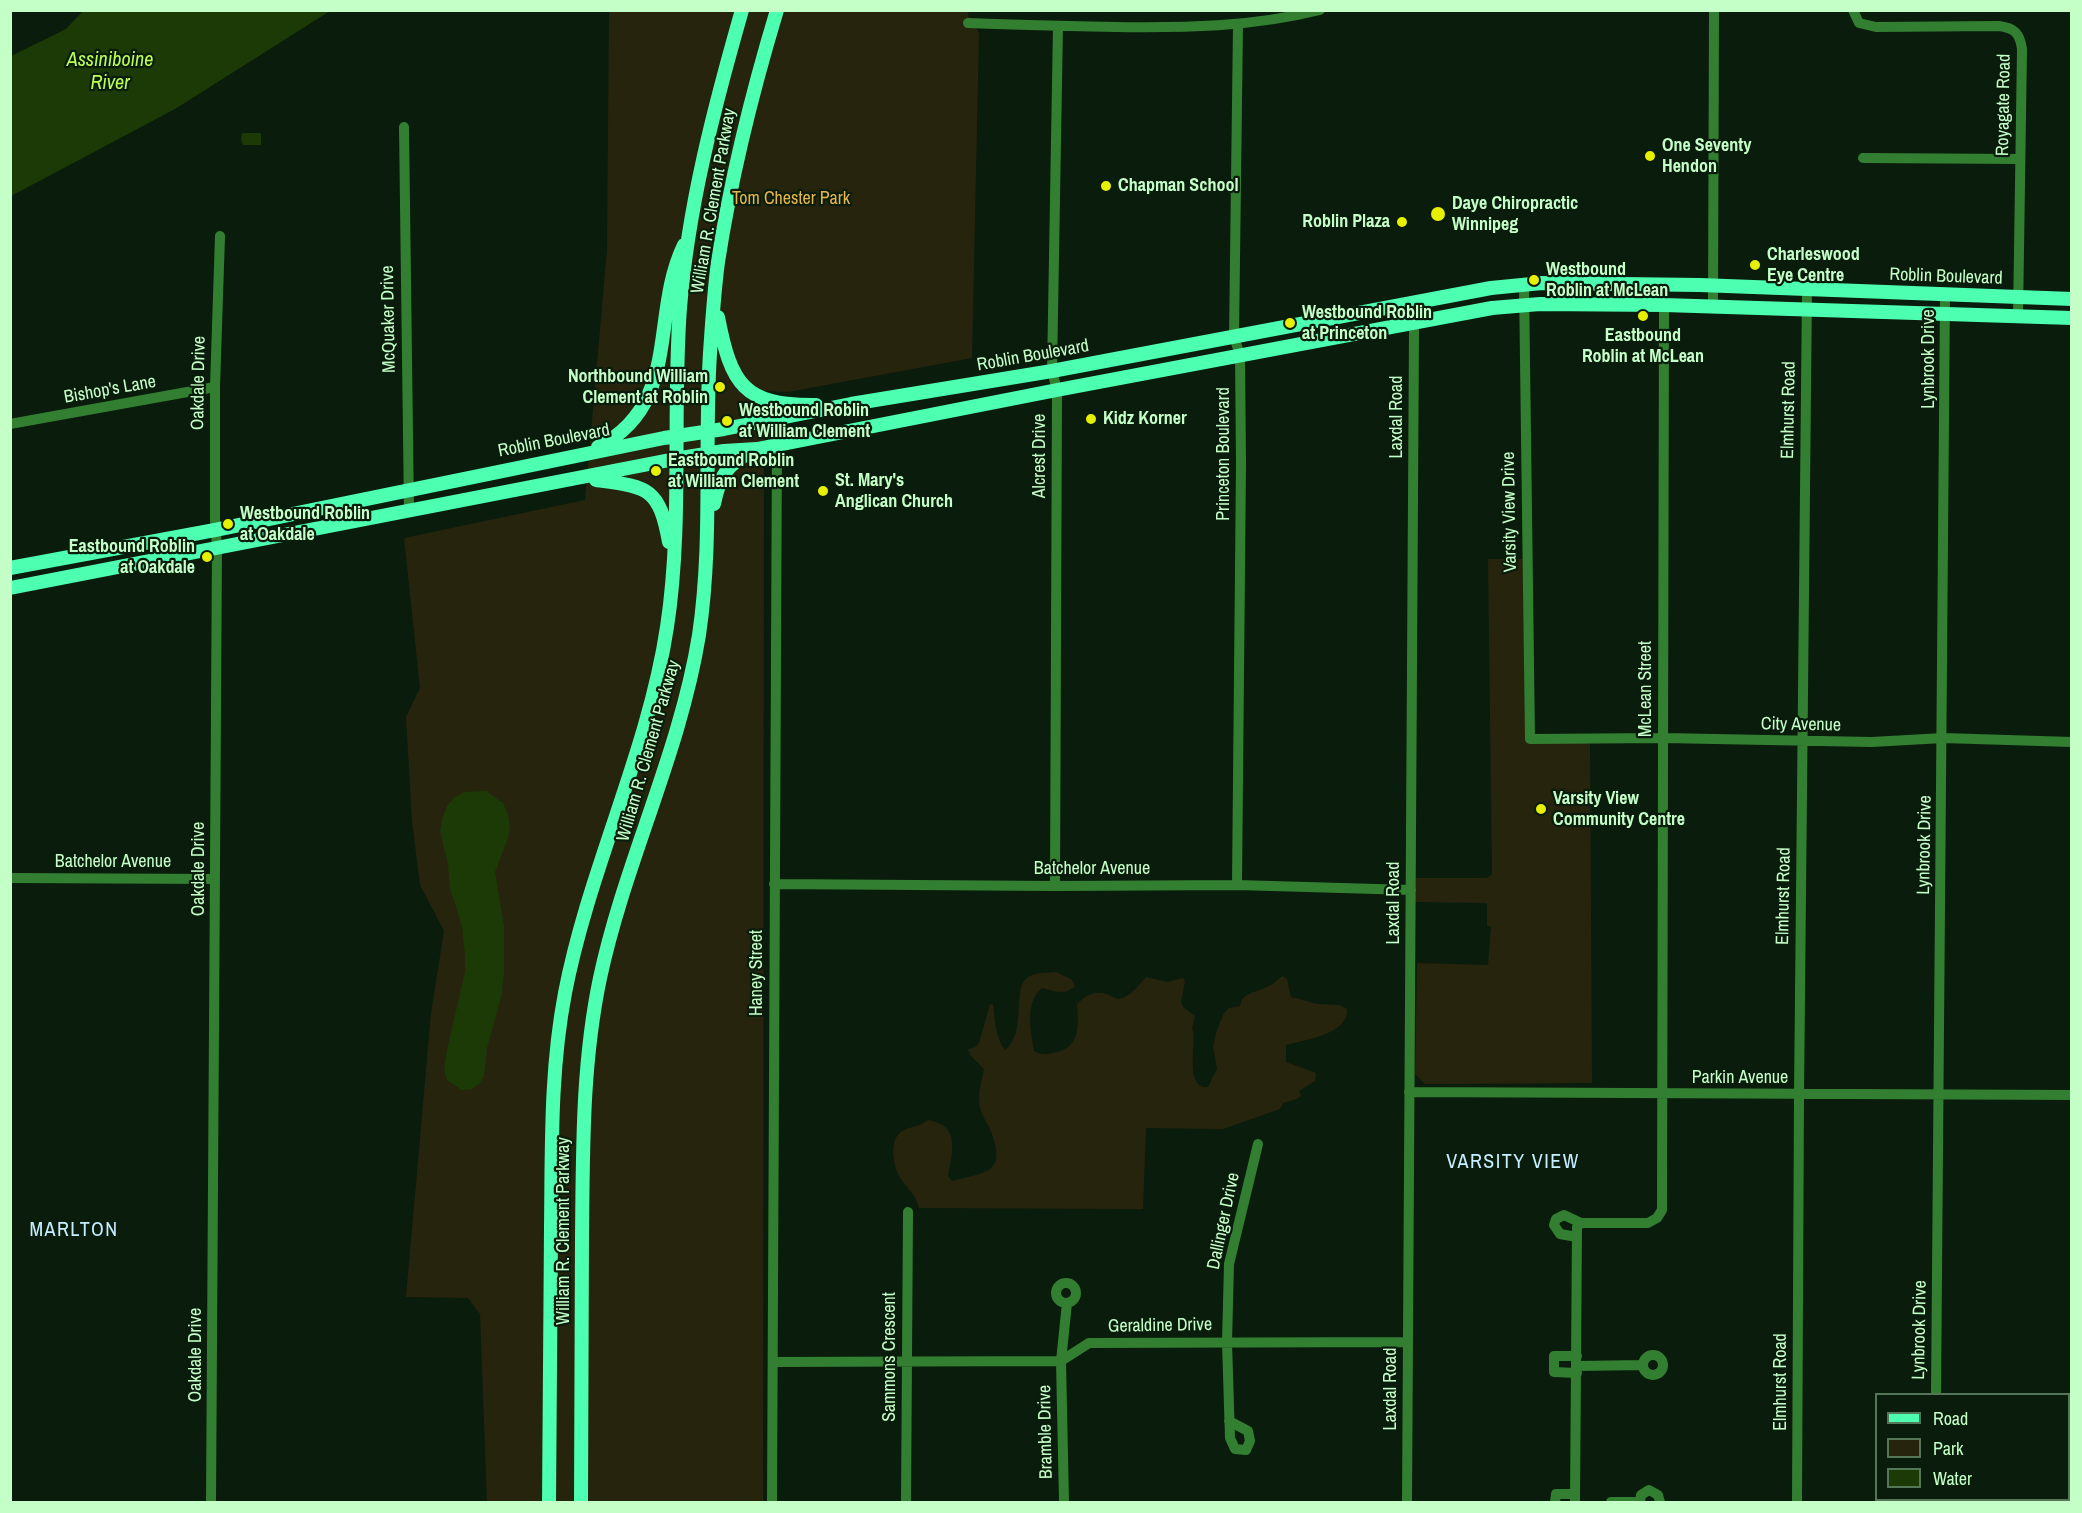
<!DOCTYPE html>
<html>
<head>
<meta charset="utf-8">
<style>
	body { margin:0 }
	#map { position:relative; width:2082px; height:1513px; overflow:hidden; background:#0a1c0c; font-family:"Archivo Narrow",sans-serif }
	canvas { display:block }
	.frame { position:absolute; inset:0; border:12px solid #c5ffc8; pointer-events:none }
	.legend { position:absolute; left:1875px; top:1393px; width:195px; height:108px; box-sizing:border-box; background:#0a1c0c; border:2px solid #557757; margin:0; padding:8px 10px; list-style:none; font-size:18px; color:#c5ffc8 }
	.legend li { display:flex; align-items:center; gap:12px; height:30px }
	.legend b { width:30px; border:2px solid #557757 }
</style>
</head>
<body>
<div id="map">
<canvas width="2082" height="1513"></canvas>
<div class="frame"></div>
<ul class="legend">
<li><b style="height:8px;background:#4cffb1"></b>Road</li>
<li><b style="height:16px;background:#27240d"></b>Park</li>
<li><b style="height:16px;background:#1c3a05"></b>Water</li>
</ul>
</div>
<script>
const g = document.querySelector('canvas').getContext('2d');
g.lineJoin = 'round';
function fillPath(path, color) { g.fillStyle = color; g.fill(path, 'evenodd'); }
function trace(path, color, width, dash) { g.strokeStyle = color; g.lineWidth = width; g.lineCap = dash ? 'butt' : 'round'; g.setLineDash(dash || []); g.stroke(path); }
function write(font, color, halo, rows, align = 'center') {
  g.font = font + ' "Archivo Narrow",sans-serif'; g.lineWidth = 4.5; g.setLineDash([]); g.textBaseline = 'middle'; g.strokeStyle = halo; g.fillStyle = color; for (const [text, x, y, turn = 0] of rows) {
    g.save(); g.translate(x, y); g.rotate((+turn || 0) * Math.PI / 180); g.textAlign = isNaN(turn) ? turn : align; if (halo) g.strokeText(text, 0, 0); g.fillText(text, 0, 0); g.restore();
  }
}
fillPath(new Path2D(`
	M609,11H969L968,16L979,33L972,358L788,392L764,391L763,1502H487L480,1314L468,1298L406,1297L431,1013L444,931L420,885L412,821L406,717L420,688L404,538L585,500L607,250Z
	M1488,559H1523L1528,743L1590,742L1592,1083L1425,1084L1415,1074L1417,963L1488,965L1491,927L1487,926V903L1414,902L1416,878H1487L1492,874Z
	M1056,972L1071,979L1075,986C1066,996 1053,991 1042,988C1024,1003 1031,1032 1034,1051C1041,1055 1046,1055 1053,1053C1080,1048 1079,1028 1077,1005C1082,998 1092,991 1102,993C1111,994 1115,1002 1125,997C1133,993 1140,984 1146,977L1167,982L1183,978L1185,982L1181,1002L1183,1007L1195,1016L1192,1028C1198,1041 1183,1089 1208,1087L1217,1069L1213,1046L1217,1030L1224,1013L1229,1008L1240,1006C1243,991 1256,993 1267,987C1273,985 1277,979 1283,976L1287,979L1291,997L1317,1004L1339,1005L1347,1009C1349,1034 1305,1040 1286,1045V1062L1316,1073L1315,1081L1299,1091L1301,1096L1297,1099L1283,1103L1280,1109L1223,1129L1146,1128L1143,1209L919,1208C915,1192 907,1189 899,1176C893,1165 889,1139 902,1131C910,1126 918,1128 928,1120C960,1125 953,1151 948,1176L952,1181C986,1172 1007,1174 991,1132C989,1125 983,1118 981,1111C976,1097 982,1082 984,1069L970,1055L968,1049L975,1047L979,1043L990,1004L993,1005C995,1020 995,1037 1005,1050C1028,1032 1011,988 1028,977C1036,972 1047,973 1056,972Z`), '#27240d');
fillPath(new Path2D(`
	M83,11V10L330,11L175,109L11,196V56L66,29Z
	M242,133H261V145H243L241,140Z
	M486,791L503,803L508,815L510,827L508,838L495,872L504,926V972L502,994L487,1048L484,1076L480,1083L472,1089L462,1090L447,1080L444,1070L447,1050L465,972V956L462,926L450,888L448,864L440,831L442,819L447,806L454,798L464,792Z`), '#1c3a05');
trace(new Path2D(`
	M1853,10L1859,23L1876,27L1999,26C2015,28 2020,34 2022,49L2018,317
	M968,23C1017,25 1066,26 1115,27C1184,28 1252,27 1320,10
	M404,127L409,511
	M1863,158L2020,159
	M1524,284L1530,739L1663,738L1872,742L1943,738L2072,742
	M1713,307L1714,10
	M10,424L215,387
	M10,878L215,879
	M774,884L1055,886L1237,885L1411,890
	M1237,885L1241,463L1240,355L1234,337L1238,25
	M1055,886L1057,390L1052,371L1058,26
	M1409,1092L2072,1095
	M1577,1237L1560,1234L1554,1225L1556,1219L1564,1215L1581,1223
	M1056 1293a10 10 0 1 1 20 0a10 10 0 1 1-20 0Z
	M1643 1365a10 10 0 1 1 20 0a10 10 0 1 1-20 0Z
	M773,1362L1061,1361L1089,1343L1408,1342
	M1577,1366L1643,1365
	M1577,1373L1554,1372V1356H1577
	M1936,1394L1945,295
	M1229,1421L1248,1431L1250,1441L1246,1450L1235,1449L1230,1438L1227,1342L1229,1264L1258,1144
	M211,1502L217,547L215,520V387L220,236
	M772,1502L777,443
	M906,1502L908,1212
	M1064,1502L1061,1361L1067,1303
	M1407,1502L1414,330L1410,304
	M1555,1502L1556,1494H1575
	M1575,1502L1577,1227L1581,1223H1648L1657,1218L1662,1210L1664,305L1658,286
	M1611,1502H1640
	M1640,1502L1641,1495L1649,1490L1658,1495L1660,1502
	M1797,1502L1799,1095L1807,289
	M1934,1502V1500`), '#337f31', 10);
trace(new Path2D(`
	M718,317C731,384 743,406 816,405
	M598,447C682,404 650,315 684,245
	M596,480C648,487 659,487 669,542
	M714,504C720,474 727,465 754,450
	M10,568L215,530L664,438L724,429L851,404L1052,371L1491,288L1542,283L1700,285L2072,299
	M10,588L675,459L724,451L757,449L1057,390L1492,308L1540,304L1664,305L2072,318
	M549,1502C550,1411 550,1320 551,1228C552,1150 550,1071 565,993C589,868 648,753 667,627C683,522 672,414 680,308C688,207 714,108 742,10
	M581,1502C581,1414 582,1325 582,1236C583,1149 582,1064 600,978C625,861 680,753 699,635C713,541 704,447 710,353C712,323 714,292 718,262C731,177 752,93 777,10`), '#4cffb1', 14);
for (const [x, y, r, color] of [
	[1650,156,6,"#e7f000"],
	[1106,186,6,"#e7f000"],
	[1438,214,8,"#e7f000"],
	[1402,222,6,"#e7f000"],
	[1755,265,6,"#e7f000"],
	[1534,280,6,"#e7f000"],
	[1643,316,6,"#e7f000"],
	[1290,323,6,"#e7f000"],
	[720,387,6,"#e7f000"],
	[1091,419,6,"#e7f000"],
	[727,421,6,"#e7f000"],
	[656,471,6,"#e7f000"],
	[823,491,6,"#e7f000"],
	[228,524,6,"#e7f000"],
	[207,557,6,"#e7f000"],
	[1541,809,6,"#e7f000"]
]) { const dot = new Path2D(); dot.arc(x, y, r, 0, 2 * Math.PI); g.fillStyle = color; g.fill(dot); trace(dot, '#0a1c0c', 2); }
write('18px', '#c5ffc8', '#0a1c0c', [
	["Royagate Road",2004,105,-89],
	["William R. Clement Parkway",714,201,-80],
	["Roblin Boulevard",1946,277,2],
	["McQuaker Drive",389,319,-91],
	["Roblin Boulevard",1033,356,-10],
	["Lynbrook Drive",1929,359,-90],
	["Oakdale Drive",199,383,-89],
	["Bishop's Lane",110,390,-10],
	["Elmhurst Road",1789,410,-89],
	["Laxdal Road",1397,417,-90],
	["Roblin Boulevard",554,441,-11],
	["Princeton Boulevard",1224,454,-90],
	["Alcrest Drive",1040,456,-90],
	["Varsity View Drive",1510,512,-91],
	["McLean Street",1646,689,-90],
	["City Avenue",1801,725,1],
	["William R. Clement Parkway",649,751,-74],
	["Lynbrook Drive",1925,845,-89],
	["Batchelor Avenue",113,862],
	["Oakdale Drive",199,869,-90],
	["Batchelor Avenue",1092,869],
	["Elmhurst Road",1784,896,-89],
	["Laxdal Road",1394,903,-90],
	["Haney Street",757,973,-90],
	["Parkin Avenue",1740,1078],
	["Dallinger Drive",1224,1221,-78],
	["William R. Clement Parkway",564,1231,-90],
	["Geraldine Drive",1160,1326,-1],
	["Lynbrook Drive",1920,1330,-89],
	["Oakdale Drive",196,1355,-90],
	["Sammons Crescent",890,1357,-90],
	["Elmhurst Road",1781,1382,-90],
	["Laxdal Road",1391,1389,-90],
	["Bramble Drive",1046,1432,-91]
]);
write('bold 18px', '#c5ffc8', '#0a1c0c', [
	["One Seventy",1662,146],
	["Hendon",1662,167],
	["Chapman School",1118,186],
	["Daye Chiropractic",1452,204],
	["Winnipeg",1452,225],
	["Roblin Plaza",1390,222,"right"],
	["Charleswood",1767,255],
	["Eye Centre",1767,276],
	["Westbound",1546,270],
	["Roblin at McLean",1546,291],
	["Westbound Roblin",1302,313],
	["at Princeton",1302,334],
	["Eastbound",1643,336,"center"],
	["Roblin at McLean",1643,357,"center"],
	["Northbound William",708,377,"right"],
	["Clement at Roblin",708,398,"right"],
	["Westbound Roblin",739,411],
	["at William Clement",739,432],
	["Kidz Korner",1103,419],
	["Eastbound Roblin",668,461],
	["at William Clement",668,482],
	["St. Mary's",835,481],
	["Anglican Church",835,502],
	["Westbound Roblin",240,514],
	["at Oakdale",240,535],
	["Eastbound Roblin",195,547,"right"],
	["at Oakdale",195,568,"right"],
	["Varsity View",1553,799],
	["Community Centre",1553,820]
], 'left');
write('18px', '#e6b64a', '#0a1c0c', [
	["Tom Chester Park",791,199]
]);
write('italic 20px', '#baff53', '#0a1c0c', [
	["Assiniboine",110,61],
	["River",110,84]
]);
g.letterSpacing = '1.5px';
write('20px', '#c7eeff', '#0a1c0c', [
	["VARSITY VIEW",1513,1163],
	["MARLTON",74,1231]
]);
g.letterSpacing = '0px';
</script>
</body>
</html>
